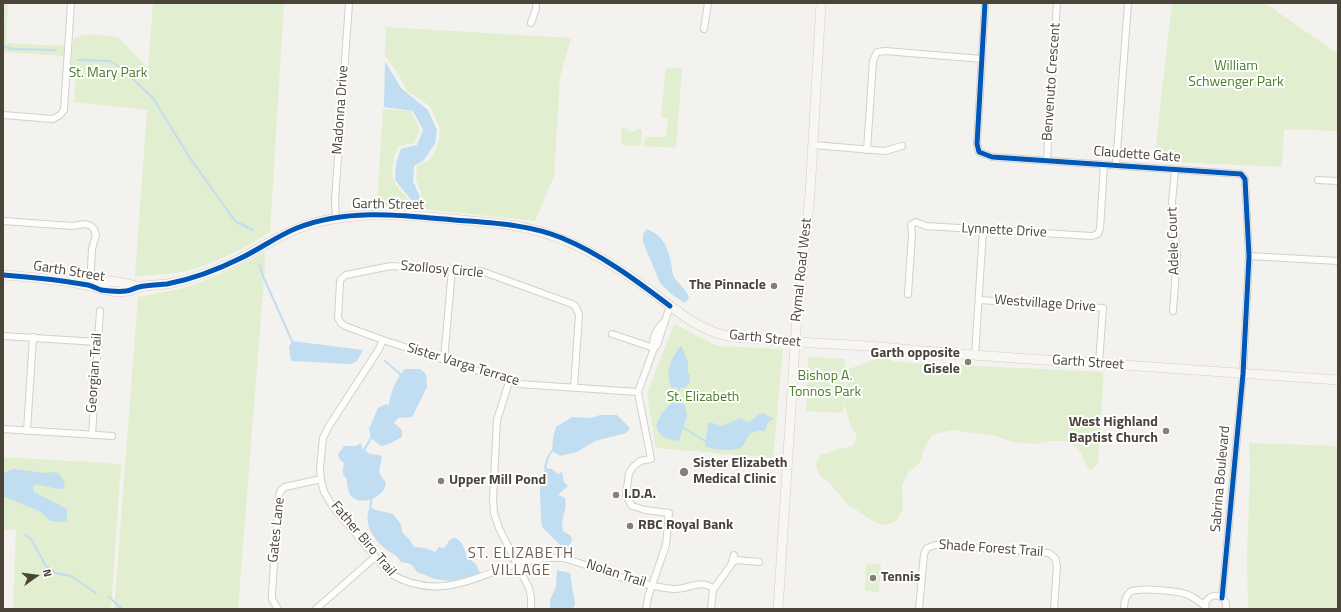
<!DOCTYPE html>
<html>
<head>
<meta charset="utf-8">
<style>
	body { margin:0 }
	#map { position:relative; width:1341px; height:612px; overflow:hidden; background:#f4f2ee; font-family:"Titillium Web",sans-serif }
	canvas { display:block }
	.frame { position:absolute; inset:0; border:4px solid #4b4439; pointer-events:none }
	.north { position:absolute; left:16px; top:556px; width:40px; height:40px; -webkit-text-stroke:3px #fff; paint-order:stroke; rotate:76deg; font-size:11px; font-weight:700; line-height:16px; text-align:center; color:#4b4439 }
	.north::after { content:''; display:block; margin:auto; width:14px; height:18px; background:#4b4439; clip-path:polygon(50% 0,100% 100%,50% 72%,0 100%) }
</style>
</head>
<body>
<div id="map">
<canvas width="1341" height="612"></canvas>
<div class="frame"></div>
<div class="north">N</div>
</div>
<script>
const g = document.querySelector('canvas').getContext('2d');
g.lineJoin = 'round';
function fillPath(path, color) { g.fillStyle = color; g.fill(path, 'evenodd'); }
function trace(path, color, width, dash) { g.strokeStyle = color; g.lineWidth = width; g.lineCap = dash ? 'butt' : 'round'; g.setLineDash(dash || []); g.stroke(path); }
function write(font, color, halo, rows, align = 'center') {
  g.font = font + ' "Titillium Web",sans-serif'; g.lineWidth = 4; g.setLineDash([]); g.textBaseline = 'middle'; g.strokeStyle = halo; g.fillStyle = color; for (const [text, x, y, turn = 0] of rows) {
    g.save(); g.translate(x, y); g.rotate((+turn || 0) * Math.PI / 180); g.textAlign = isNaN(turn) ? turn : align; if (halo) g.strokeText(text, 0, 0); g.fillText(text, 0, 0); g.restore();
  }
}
fillPath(new Path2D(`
	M3,3H8L6,43L65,46L64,56L3,52Z
	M153,3H284L270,232C242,249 214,265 181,272C166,275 150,275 135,276L147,110L74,102L76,72L71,71L73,39C86,31 104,36 118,37L148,68Z
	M1172,3H1265L1338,54V131L1284,129L1282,167L1154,161Z
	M386,27L571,38L560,77L554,176L535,221L423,209V200L416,179L417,166L431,159L438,143L440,129L430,106L407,91L398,73L385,56Z
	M666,67L682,69L676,148L644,146L645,137H666L668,118L661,117Z
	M383,109L411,111L420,130L414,143L398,146C395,155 389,172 394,181C398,190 410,201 417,208L377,207Z
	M622,128H628V131L636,132V129L642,130L641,146L622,145L621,144Z
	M265,252V266L238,609H114L138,297C159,293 181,290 201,282C222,274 245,263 265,252Z
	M674,324L717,346L783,349L773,458L656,448L647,394Z
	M808,357L845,359L844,397L849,369L881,357L896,362L1103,372V383L1098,463L1091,470L1086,465L1082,453L1076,447L1066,441H1050L1035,444L1013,442L993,435L971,433L955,430L933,434L925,447L920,462L908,473L902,485L903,510L896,521L885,525L878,524L847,504L829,482L820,477L816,465L820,455L854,445L856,438V434L852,429L844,404L843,413L806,411Z
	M1249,443L1338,446V609H1248L1247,559L1250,467Z
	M3,457L121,464L111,609H13L16,530L3,529Z
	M866,563L881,565L879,592L865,591Z`), '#e1eecf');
fillPath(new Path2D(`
	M385,61L401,88L428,110L437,130L435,144L423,161L414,166L413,181L419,195L422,207L413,202L395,180L396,163L401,149L417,145L423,130L413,111L384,107Z
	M647,229C663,236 668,247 671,263C672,267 672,272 673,275C677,284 687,289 689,298L685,303L671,294L660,283L643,242V234Z
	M292,341L363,350L357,361L351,364L291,361L289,347Z
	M681,345L688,362V373L690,376V382L685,388L671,387C665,369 671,360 681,345Z
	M405,369H420L426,374L427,387L412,417L398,418L394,423L402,430V437L389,444L381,446L371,438L369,429L378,408L386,404L389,405C390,392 397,378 405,369Z
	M677,397L685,405L687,416L679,441C668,439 659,438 656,425L662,413Z
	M763,413L769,417L774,418L767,423V427L764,431C744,430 750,441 740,448C734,451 710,450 705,446L708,424L709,422L722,426L741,418L747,422C753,422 756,414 763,413Z
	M600,415H617L630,428L626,433L595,441L577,452L560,456L552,451L553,438L556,427L572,417L591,418Z
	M361,443L362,448L370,454L380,455L382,458C378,473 378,471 386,483C385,497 361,507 351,496C347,491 348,484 346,478C344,475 343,476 343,473C342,469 344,467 344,463L340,460L338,454L344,446H356Z
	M545,468L552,469L558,474L562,472L564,482L568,486L558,495L565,498C568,511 560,517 563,531L571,536L572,540L569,546H561L542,527L541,520L540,488Z
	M13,469L46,473L54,472L59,474L65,483L63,489L53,488L36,484L33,487L34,492L67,509V522L51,521L39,511L3,496V473Z
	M370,507L376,510L393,514L400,523L402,529V532L409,539L414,547L425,548L435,552L439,547L444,548C449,543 448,538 456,538L462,543L467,557L476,564L481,576L466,577L450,581L435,579L417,572L411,564L401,562C397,555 393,554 387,550C374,540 362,523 370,507Z
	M557,570L570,573L575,604L573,609H550V600L556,587Z`), '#c0ddf1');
trace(new Path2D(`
	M3,8V3
	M3,46L11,49L55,50
	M78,60L110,61L120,67L153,98L190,158L235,221L253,230
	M259,264L263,276L292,341
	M385,361L399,373L400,375
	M677,397L679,388
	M684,428L705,441
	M363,452L371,438
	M545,468L548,457L552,451
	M3,502V496
	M370,507L372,497
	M25,535L31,539L46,566L56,573L71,576L96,593
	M109,597L122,609`), '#c0ddf1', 2);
const street = new Path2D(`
	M985,3L977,144L979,152L992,157L1241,174L1245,179L1249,256L1247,296L1243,374L1222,598
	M531,23L536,9V3
	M704,29L708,3
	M3,115L53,119L60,115L64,110L71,3
	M813,145L885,151L902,146
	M867,150L873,61L877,52L885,51L982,59
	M1047,161L1050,100L1057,3
	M1116,165L1128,3
	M1318,180L1338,181
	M336,218L335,200L349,3
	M3,221L72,226L85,224L91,226L94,229L96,235L92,249L90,285
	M1249,256L1338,261
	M908,294L912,234L911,225L916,222L926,226L1092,236L1098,234L1100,229L1104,165
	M979,300L1103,308L1099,363
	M1173,311L1177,256L1172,202L1175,170
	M612,334L654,348
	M3,336L97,342
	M383,340L379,349L329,426L323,438L320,468L321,480L324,492L333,507L389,573C454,612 498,553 564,558C599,569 636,585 673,589C690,590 699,578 714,589
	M654,348C651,339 657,328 664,322
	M975,356L983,230
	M444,360L452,269
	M509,382L497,420L493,498L494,513L499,528L529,588L531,597V609
	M574,387L579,315L576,307L572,304L481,271L391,266L346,275L341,279L340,282L338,318L341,323L345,326L383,340L519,384L638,392
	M3,429L112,436
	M27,431L33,337
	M92,435L100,311
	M642,509L632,506L626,496L629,473L633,467L640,461L651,459L639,398L638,392L654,348L657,345L670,306
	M645,510L669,513L666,545L648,597L646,609
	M732,563L736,560L759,562
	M278,609L272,599V592L279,496L281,490L285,487L321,479
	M316,609L375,557
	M711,609L713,590L731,565L734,555
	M919,609L924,554L927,548L936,545L1049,553L1055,558L1057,566L1054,609
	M1124,609C1124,602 1125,596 1130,592C1137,587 1177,591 1186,594C1193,597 1199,601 1205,606
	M1205,609L1206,601C1214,591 1228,596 1226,609`);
const secondary = new Path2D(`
	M3,275C31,277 59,279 86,285C99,287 112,294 127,291C131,291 135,288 140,287C149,285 158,285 167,284C188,280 208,273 227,265C257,251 282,232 314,223C371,207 436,218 494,223C555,228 602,256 651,291C675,309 697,330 728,336C739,338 751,338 763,339C802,343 841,344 880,347C952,354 1024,359 1095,363C1176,368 1257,375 1338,380
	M90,285C106,279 121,281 138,287
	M778,609L796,330L810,194L821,3`);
trace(street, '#d2d0cb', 8);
trace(secondary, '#d3cfc5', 10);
trace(street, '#fdfdfc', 6);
trace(secondary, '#f7f6f1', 9);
trace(new Path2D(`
	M985,3L977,144L979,152L992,157L1241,174L1245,179L1249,256L1247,296L1243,374L1222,598
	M3,275C31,277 60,280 88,285C92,286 96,288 101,290C108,291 119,292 126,291C130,291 134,288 139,287C148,285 158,285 167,284C193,279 217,270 241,258C260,249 277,236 297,228C347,208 402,215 454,220C491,223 528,224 562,238C601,254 637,281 670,306`), '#0057b8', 5);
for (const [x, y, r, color] of [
	[774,286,4,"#868178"],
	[968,362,4,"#868178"],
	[1166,431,4,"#868178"],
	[684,472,5,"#868178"],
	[441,481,4,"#868178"],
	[616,495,4,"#868178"],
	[630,526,4,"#868178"],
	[873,578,4,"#868178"]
]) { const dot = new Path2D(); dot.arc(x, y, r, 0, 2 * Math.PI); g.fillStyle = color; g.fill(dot); trace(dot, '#fff', 1.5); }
write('14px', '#4a7f2a', '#fff', [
	["William",1236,67],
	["Schwenger Park",1236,83],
	["St. Mary Park",108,74],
	["Bishop A.",825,377],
	["Tonnos Park",825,393],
	["St. Elizabeth",703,398]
]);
write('14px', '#4b4439', '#fff', [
	["Benvenuto Crescent",1052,82,-86],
	["Madonna Drive",341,110,-86],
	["Claudette Gate",1137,155,4],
	["Garth Street",388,205,1],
	["Lynnette Drive",1004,231,3],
	["Adele Court",1174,241,-92],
	["Szollosy Circle",442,270,5],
	["Rymal Road West",802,270,-84],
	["Garth Street",69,272,9],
	["Westvillage Drive",1045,304,4],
	["Garth Street",765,339,6],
	["Garth Street",1088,363,4],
	["Sister Varga Terrace",463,365,17],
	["Georgian Trail",95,373,-86],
	["Sabrina Boulevard",1221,479,-85],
	["Gates Lane",277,530,-84],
	["Father Biro Trail",363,539,50],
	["Shade Forest Trail",991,549,4],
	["Nolan Trail",616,574,18]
]);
write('bold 14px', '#4b4439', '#fff', [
	["The Pinnacle",766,286,"right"],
	["Garth opposite",960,354,"right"],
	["Gisele",960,370,"right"],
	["West Highland",1158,423,"right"],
	["Baptist Church",1158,439,"right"],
	["Sister Elizabeth",693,464],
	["Medical Clinic",693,480],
	["Upper Mill Pond",449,481],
	["I.D.A.",624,495],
	["RBC Royal Bank",638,526],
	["Tennis",881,578]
], 'left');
g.letterSpacing = '1px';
write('15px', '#6e6250', '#fff', [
	["ST. ELIZABETH",521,554],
	["VILLAGE",521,571]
]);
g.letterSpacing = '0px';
</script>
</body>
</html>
